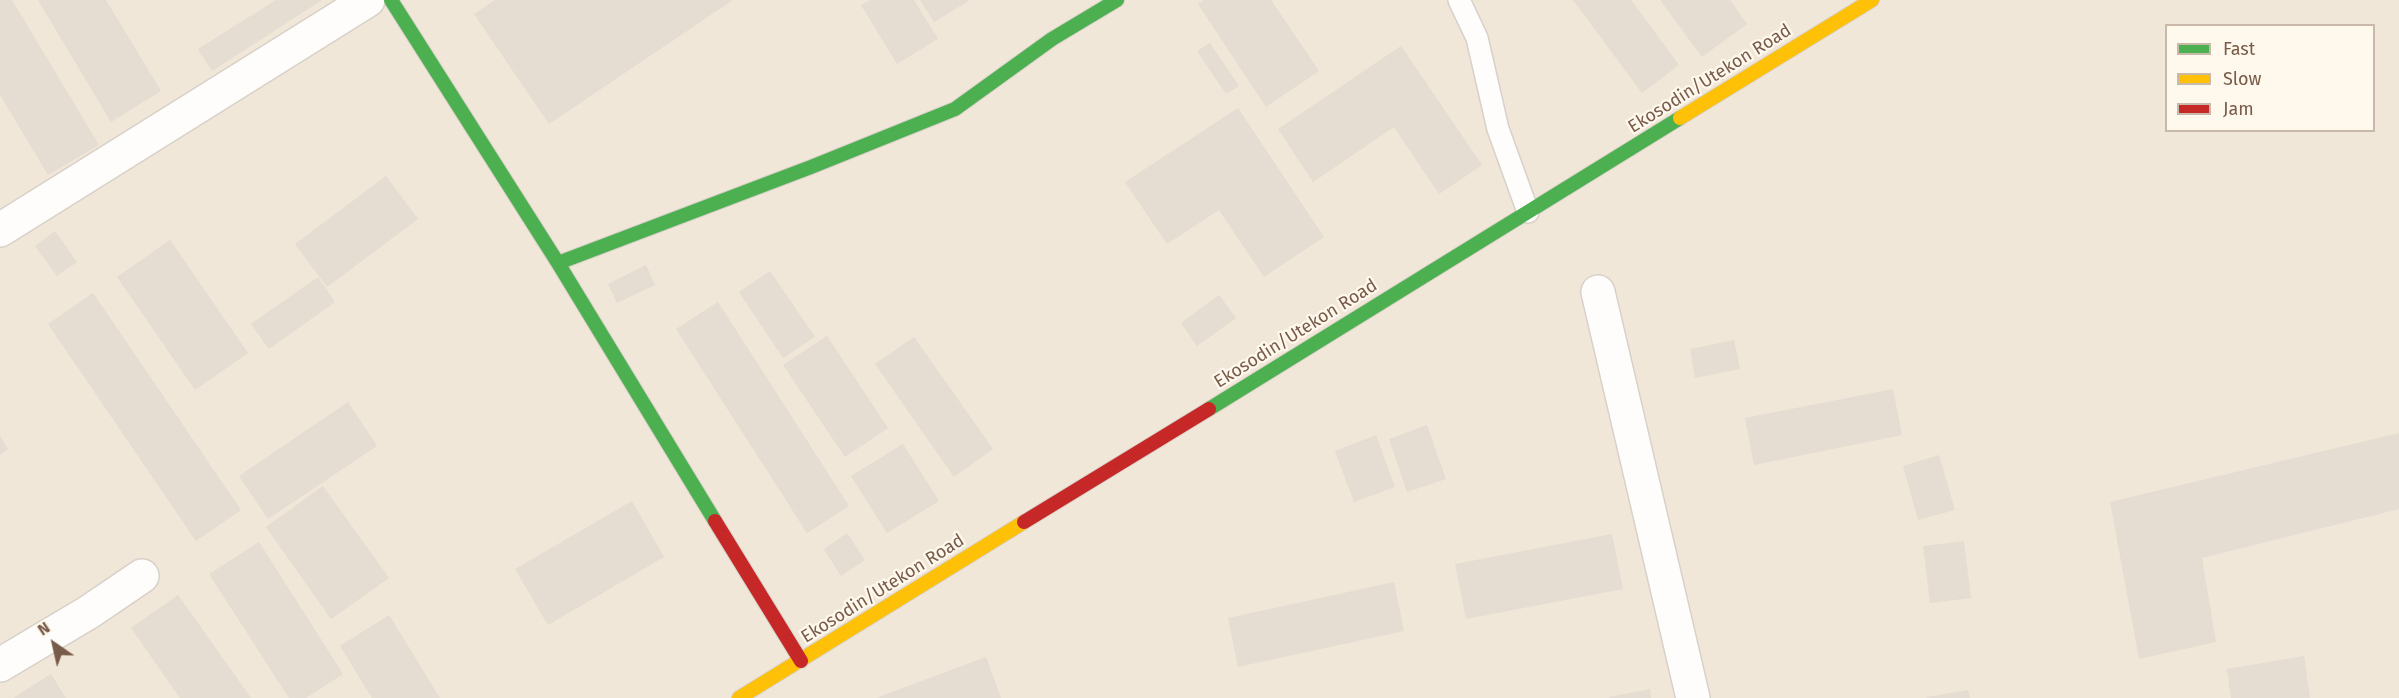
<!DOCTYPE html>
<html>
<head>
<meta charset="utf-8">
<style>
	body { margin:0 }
	#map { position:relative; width:2399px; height:698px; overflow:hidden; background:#f8f4eb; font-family:"Fira Sans",sans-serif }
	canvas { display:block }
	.legend { position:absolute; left:2165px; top:24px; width:210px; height:108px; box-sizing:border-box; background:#fff8ed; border:2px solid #c9b9ab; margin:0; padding:8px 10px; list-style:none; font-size:18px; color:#785b49 }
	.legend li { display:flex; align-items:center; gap:12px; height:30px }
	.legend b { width:30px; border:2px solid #c9b9ab }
	.north { position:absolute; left:24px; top:614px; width:60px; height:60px; -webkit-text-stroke:4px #fff8ed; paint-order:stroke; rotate:326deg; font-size:16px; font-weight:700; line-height:24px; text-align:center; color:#785b49 }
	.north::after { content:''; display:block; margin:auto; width:21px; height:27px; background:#785b49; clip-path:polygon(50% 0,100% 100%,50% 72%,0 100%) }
</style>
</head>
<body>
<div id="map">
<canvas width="2399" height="698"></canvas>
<ul class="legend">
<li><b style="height:8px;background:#4caf50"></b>Fast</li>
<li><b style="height:8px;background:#ffc107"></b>Slow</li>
<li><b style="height:8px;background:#c62828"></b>Jam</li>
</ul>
<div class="north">N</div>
</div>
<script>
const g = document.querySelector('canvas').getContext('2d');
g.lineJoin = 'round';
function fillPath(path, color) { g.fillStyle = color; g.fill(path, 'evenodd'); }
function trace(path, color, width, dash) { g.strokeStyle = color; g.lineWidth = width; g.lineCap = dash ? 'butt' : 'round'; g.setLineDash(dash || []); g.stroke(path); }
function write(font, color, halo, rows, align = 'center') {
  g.font = font + ' "Fira Sans",sans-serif'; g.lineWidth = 4.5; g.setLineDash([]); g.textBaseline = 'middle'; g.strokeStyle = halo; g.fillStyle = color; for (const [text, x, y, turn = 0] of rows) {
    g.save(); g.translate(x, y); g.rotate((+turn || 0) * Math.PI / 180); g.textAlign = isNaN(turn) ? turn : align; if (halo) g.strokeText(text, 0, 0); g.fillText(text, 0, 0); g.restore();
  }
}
fillPath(new Path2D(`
	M0,0H2399V698H0ZM2166,26H2374V130H2166Z`), '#f1e7d8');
fillPath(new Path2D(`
	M0,0H12L99,145L48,175L0,95Z
	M38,0H106L161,91L111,122Z
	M276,0H322L212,71L198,49Z
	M495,0H733L549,124L474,14Z
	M870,0H914L938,39L897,64L861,5Z
	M920,0H970L934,22Z
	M1204,0H1271L1319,71L1266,107L1198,4Z
	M1573,0H1631L1679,65L1642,93Z
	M1660,0H1730L1747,24L1702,57Z
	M1210,43L1239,86L1226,94L1197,51Z
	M1401,46L1482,165L1439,194L1394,127L1313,182L1278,129Z
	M1238,108L1324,237L1264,277L1219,210L1167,244L1125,182Z
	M386,176L418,219L327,287L295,244Z
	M55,231L77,262L57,276L35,246Z
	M170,240L248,353L195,390L117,277Z
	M646,265L655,285L617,303L608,284Z
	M770,271L815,337L783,358L739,292Z
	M318,277L335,302L269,349L251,324Z
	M93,293L241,510L196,541L48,324Z
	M1219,295L1236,318L1197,346L1181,323Z
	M718,302L849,506L807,533L676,329Z
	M827,336L888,428L845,457L783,365Z
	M914,337L993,449L954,477L875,364Z
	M1734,340L1740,369L1695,378L1690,349Z
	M1893,389L1902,435L1754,465L1745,418Z
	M348,402L377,446L268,519L239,476Z
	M1427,425L1446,479L1407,492L1389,439Z
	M2399,433V509L2202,558L2216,642L2139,659L2110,502Z
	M1376,435L1395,487L1354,502L1335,451Z
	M0,436L8,449L0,455Z
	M903,444L939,501L887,533L851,476Z
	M1939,455L1955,510L1918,520L1903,466Z
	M323,486L389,578L331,619L266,527Z
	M632,501L664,557L548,625L515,569Z
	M847,533L865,560L841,576L824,549Z
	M1612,534L1623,589L1466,619L1455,564Z
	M1964,541L1971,598L1930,603L1923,546Z
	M259,542L343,674L306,698H289L209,574Z
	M1394,582L1404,631L1238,667L1228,618Z
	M178,595L251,698H180L131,628Z
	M389,615L440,698H372L340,646Z
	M2304,656L2310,698H2231L2227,669Z
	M986,657L1001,698H876Z
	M51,674L66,698H13Z
	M1650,689L1651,698H1609V697Z
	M1968,690L1970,698H1927V697Z`), '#e5dcd2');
const lane = new Path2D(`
	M1459,0L1477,38L1498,129L1528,212`);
const street = new Path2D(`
	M0,230L368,0
	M1598,292L1693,698
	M0,665L89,612L142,576`);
const fast = new Path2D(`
	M391,0L558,263L715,521
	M558,263L811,167L955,109L1052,39L1117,0
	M1209,409L1680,118`);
const slow = new Path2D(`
	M1680,118L1872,0
	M739,698L1024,522`);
const jam = new Path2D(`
	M715,521L801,661
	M1024,522L1209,409`);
trace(lane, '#d7d1c9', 24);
trace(street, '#d7d1c9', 36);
trace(fast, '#d7d0c8', 16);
trace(slow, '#d7d0c8', 16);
trace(jam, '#d7d0c8', 16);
trace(lane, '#fefdfc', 21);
trace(street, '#fefdfc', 33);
trace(fast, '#4caf50', 14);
trace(slow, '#ffc107', 14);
trace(jam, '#c62828', 14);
write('18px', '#785b49', '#fff8ed', [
	["Ekosodin/Utekon Road",1710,79,-32],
	["Ekosodin/Utekon Road",1296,334,-32],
	["Ekosodin/Utekon Road",883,589,-32]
]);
</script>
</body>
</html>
